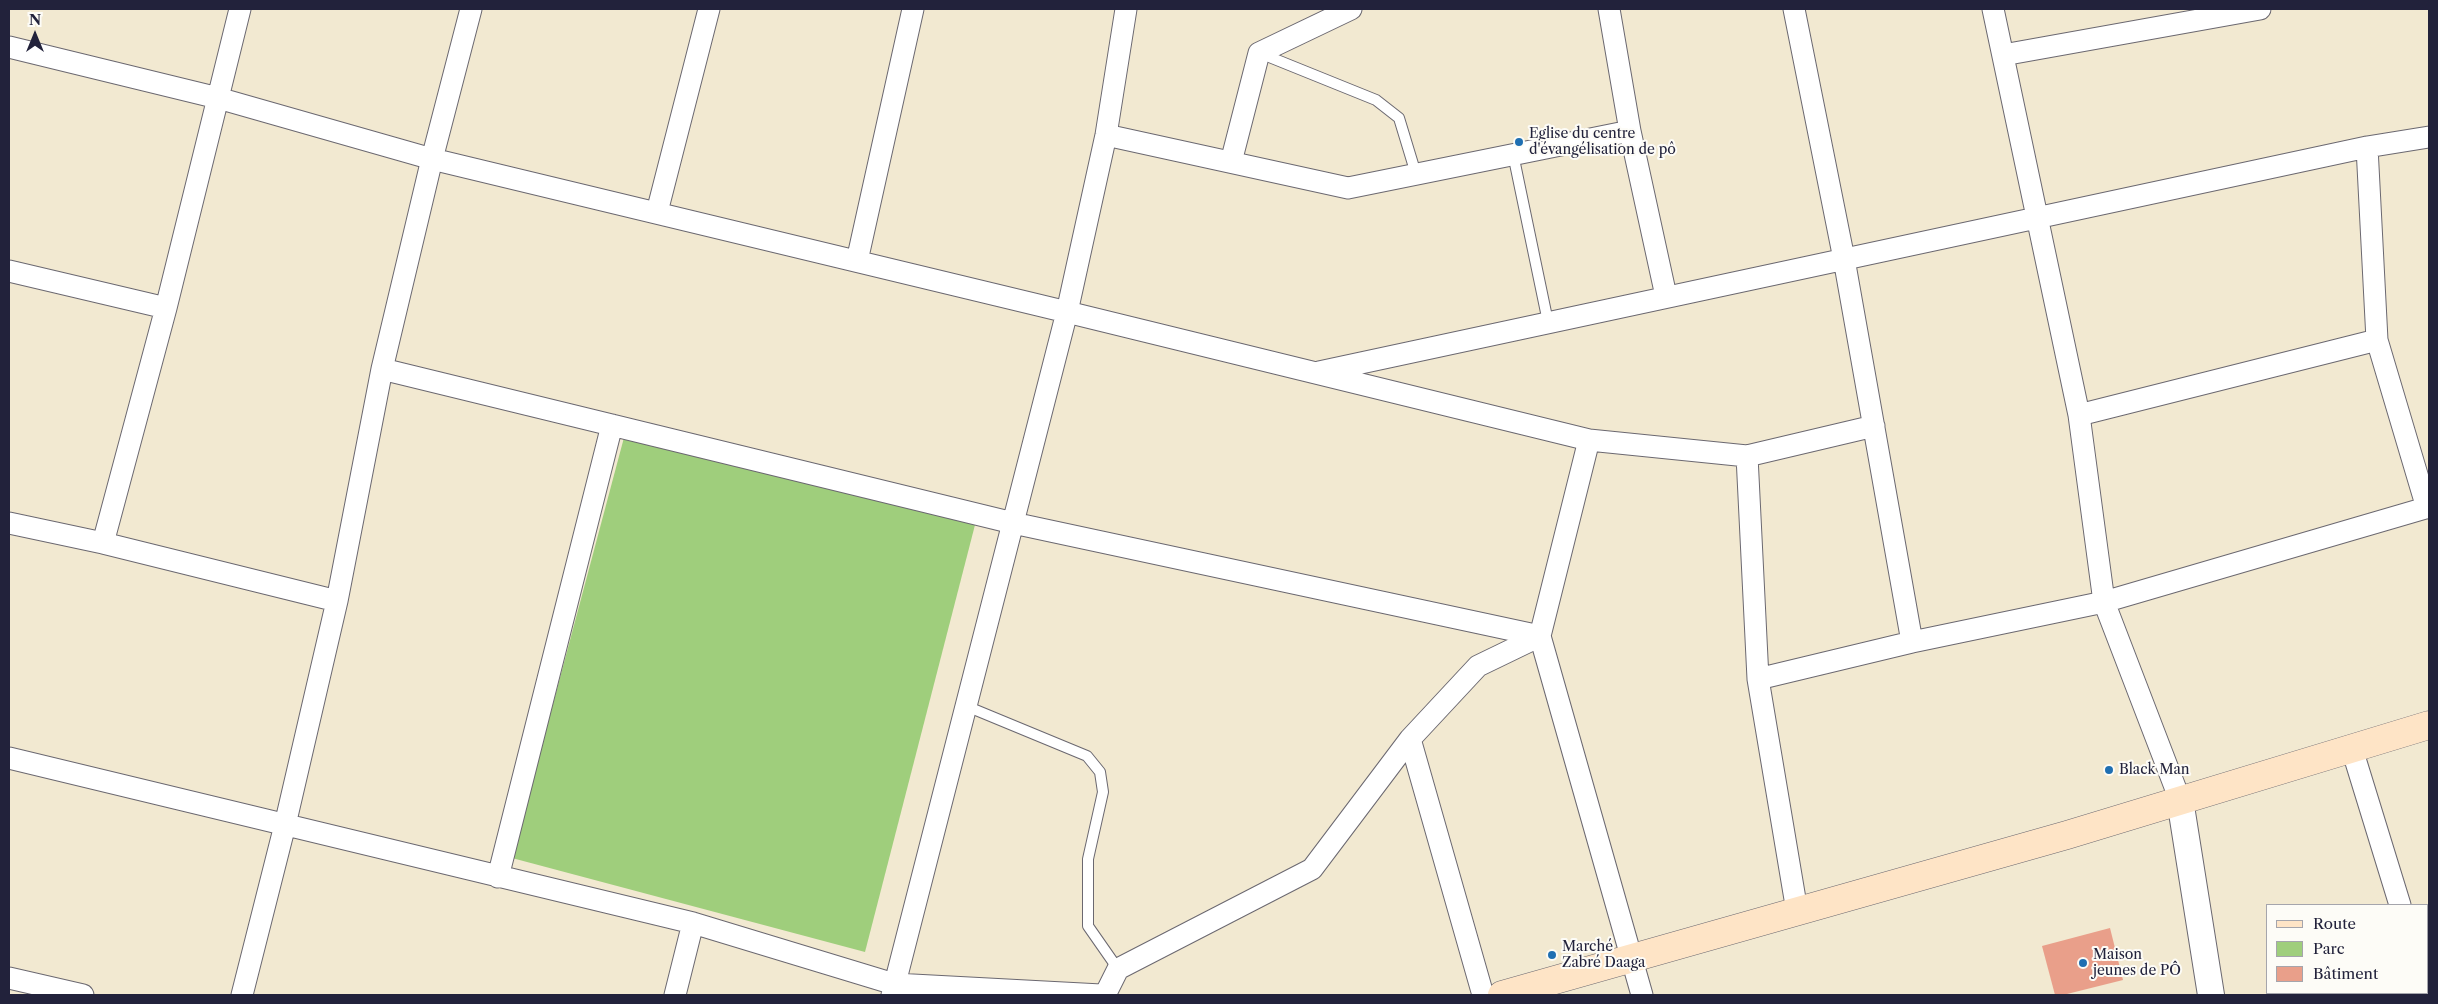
<!DOCTYPE html>
<html>
<head>
<meta charset="utf-8">
<style>
	body { margin:0 }
	#map { position:relative; width:2438px; height:1004px; overflow:hidden; background:#f2e9d1; font-family:"Libre Caslon Text",serif }
	canvas { display:block }
	.frame { position:absolute; inset:0; border:10px solid #22223b; pointer-events:none }
	.legend { position:absolute; left:2266px; top:904px; width:162px; height:90px; box-sizing:border-box; background:#fdfcf7; border:1px solid #a5a5ac; margin:0; padding:6px 9px; list-style:none; font-size:15px; color:#22223b }
	.legend li { display:flex; align-items:center; gap:10px; height:25px }
	.legend b { width:25px; border:1px solid #a5a5ac }
	.north { position:absolute; left:10px; top:10px; width:50px; height:50px; -webkit-text-stroke:4px #fdfcf7; paint-order:stroke; rotate:0deg; font-size:14px; font-weight:700; line-height:20px; text-align:center; color:#22223b }
	.north::after { content:''; display:block; margin:auto; width:18px; height:22px; background:#22223b; clip-path:polygon(50% 0,100% 100%,50% 72%,0 100%) }
</style>
</head>
<body>
<div id="map">
<canvas width="2438" height="1004"></canvas>
<div class="frame"></div>
<ul class="legend">
<li><b style="height:6px;background:#fee4c6"></b>Route</li>
<li><b style="height:14px;background:#9fce7c"></b>Parc</li>
<li><b style="height:14px;background:#e99f8a"></b>Bâtiment</li>
</ul>
<div class="north">N</div>
</div>
<script>
const g = document.querySelector('canvas').getContext('2d');
g.lineJoin = 'round';
function fillPath(path, color) { g.fillStyle = color; g.fill(path, 'evenodd'); }
function trace(path, color, width, dash) { g.strokeStyle = color; g.lineWidth = width; g.lineCap = dash ? 'butt' : 'round'; g.setLineDash(dash || []); g.stroke(path); }
function write(font, color, halo, rows, align = 'center') {
  g.font = font + ' "Libre Caslon Text",serif'; g.lineWidth = 4; g.setLineDash([]); g.textBaseline = 'middle'; g.strokeStyle = halo; g.fillStyle = color; for (const [text, x, y, turn = 0] of rows) {
    g.save(); g.translate(x, y); g.rotate((+turn || 0) * Math.PI / 180); g.textAlign = isNaN(turn) ? turn : align; if (halo) g.strokeText(text, 0, 0); g.fillText(text, 0, 0); g.restore();
  }
}
fillPath(new Path2D(`
	M626,430L976,521L865,952L512,858Z`), '#9fce7c');
fillPath(new Path2D(`
	M2110,928L2123,980L2063,995H2055L2042,946Z`), '#e99f8a');
const service = new Path2D(`
	M1262,54L1376,100L1399,118L1416,174
	M1513,154L1548,322
	M966,706L1087,756L1100,772L1103,792L1088,859V926L1118,969`);
const minor = new Path2D(`
	M1126,9L1106,135L1067,312L1589,440L1747,456L1758,679L1797,911
	M1609,9L1630,131L1666,296
	M1794,9L1844,259L1912,642
	M1993,9L2079,415L2104,602L2180,800
	M9,47L218,98L432,159L1067,312L892,995
	M2003,55L2260,9
	M1106,135L1348,188L1630,131
	M2367,147L2377,340L2427,508
	M1231,162L1259,53L1351,9
	M657,212L709,9
	M857,261L913,9
	M9,271L166,308
	M382,369L1013,523L1540,636
	M1319,372L2367,147L2429,137
	M2079,415L2377,340
	M1589,440L1540,636L1642,995
	M1747,456L1874,426
	M9,523L103,543L337,601
	M103,543L166,308L240,9
	M1758,679L1912,642L2104,602L2429,507
	M1410,739L1483,995
	M2352,749L2400,905
	M9,758L693,923L894,984L1101,995
	M498,877L612,425
	M2427,926L2429,925
	M9,978L83,995
	M2420,993L2421,995
	M242,995L285,825L337,601L382,369L432,159L471,9
	M675,995L693,923
	M1105,995L1118,969L1312,869L1410,739L1478,666L1540,636`);
const tertiary = new Path2D(`
	M2180,800L2211,995`);
const secondary = new Path2D(`
	M1502,995L2067,835L2429,725`);
trace(service, '#6b6870', 12);
trace(minor, '#6b6870', 23);
trace(tertiary, '#6b6870', 28);
trace(secondary, '#6b6870', 29);
trace(service, '#fff', 10);
trace(minor, '#fff', 21);
trace(tertiary, '#fff', 26);
trace(secondary, '#fee4c6', 28);
for (const [x, y, r, color] of [
	[1519,142,5,"#1f6fb2"],
	[2109,770,5,"#1f6fb2"],
	[1552,955,5,"#1f6fb2"],
	[2083,963,5,"#1f6fb2"]
]) { const dot = new Path2D(); dot.arc(x, y, r, 0, 2 * Math.PI); g.fillStyle = color; g.fill(dot); trace(dot, '#fdfcf7', 2); }
write('14px', '#22223b', '#fdfcf7', [
	["Eglise du centre",1529,134],
	["d'évangélisation de pô",1529,150],
	["Black Man",2119,770],
	["Marché",1562,947],
	["Zabré Daaga",1562,963],
	["Maison",2093,955],
	["jeunes de PÔ",2093,971]
], 'left');
</script>
</body>
</html>
